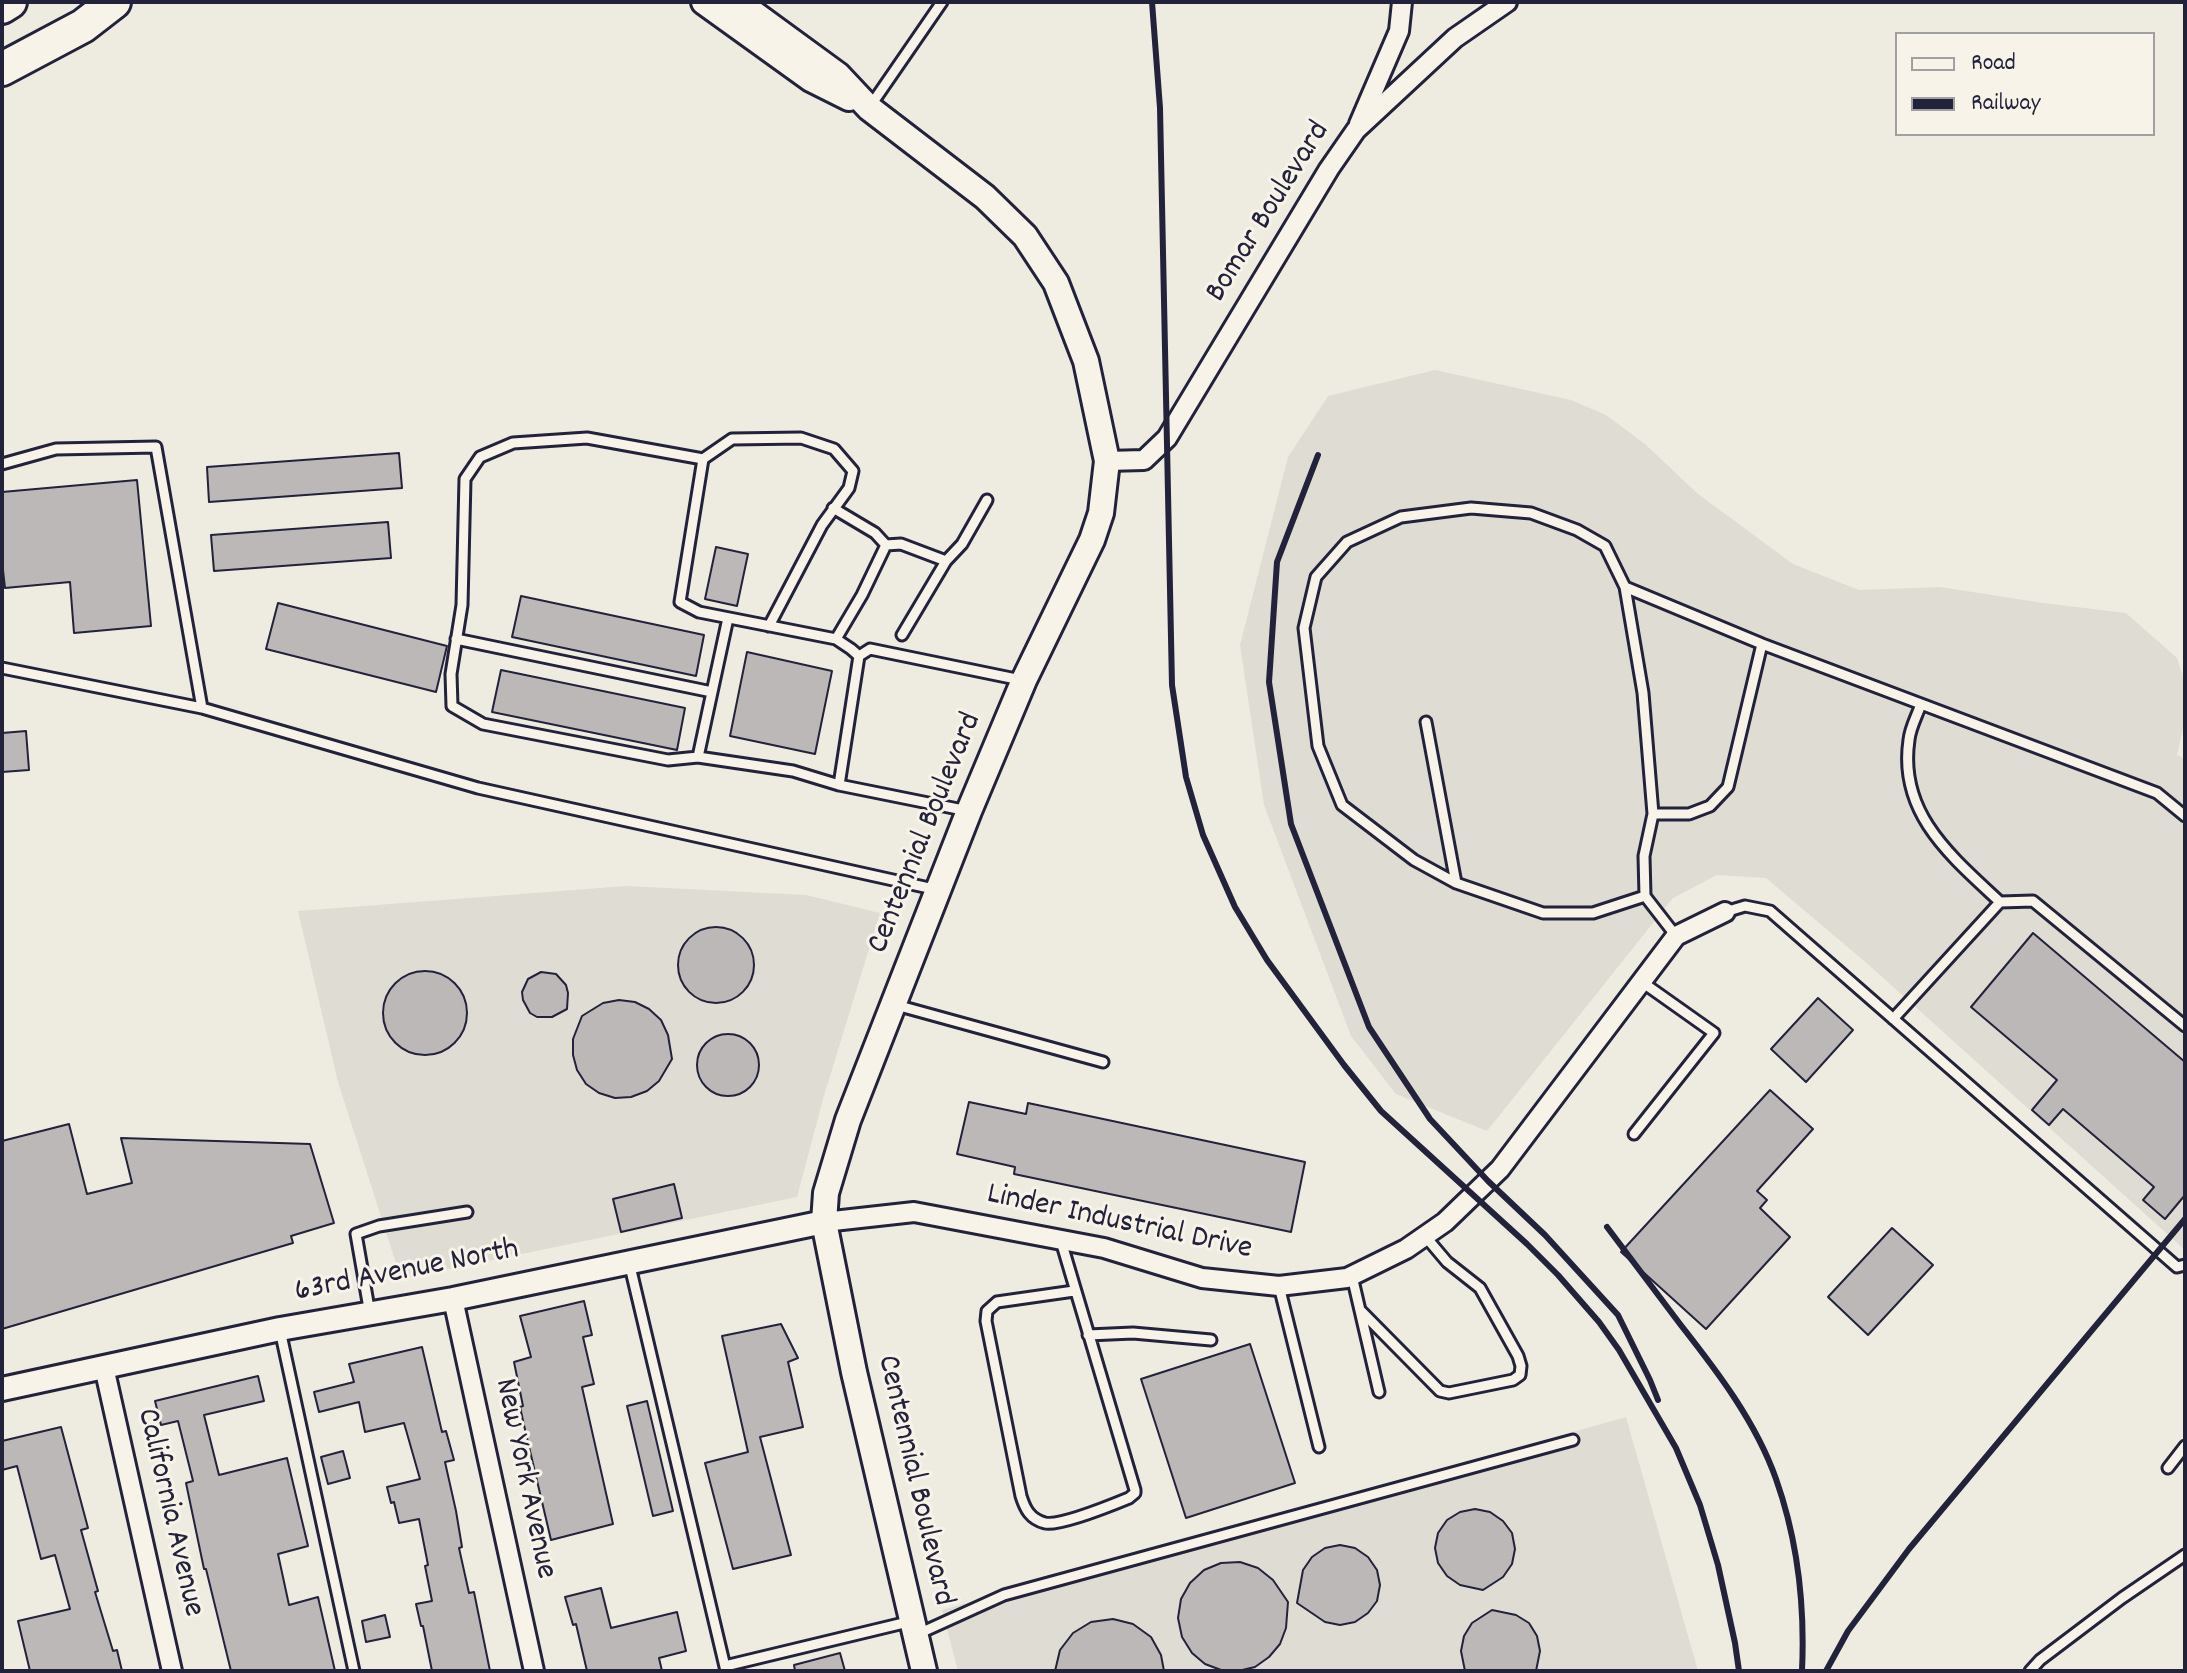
<!DOCTYPE html>
<html>
<head>
<meta charset="utf-8">
<style>
	body { margin:0 }
	#map { position:relative; width:2187px; height:1673px; overflow:hidden; background:#eeebe1; font-family:Dekko,sans-serif }
	canvas { display:block }
	.frame { position:absolute; inset:0; border:4px solid #22223b; pointer-events:none }
	.legend { position:absolute; left:1895px; top:32px; width:260px; height:104px; box-sizing:border-box; background:#f7f3e8; border:2px solid #a29fa3; margin:0; padding:10px 14px; list-style:none; font-size:24px; color:#22223b }
	.legend li { display:flex; align-items:center; gap:16px; height:40px }
	.legend b { width:40px; border:2px solid #a29fa3 }
</style>
</head>
<body>
<div id="map">
<canvas width="2187" height="1673"></canvas>
<div class="frame"></div>
<ul class="legend">
<li><b style="height:10px;background:#f7f3e8"></b>Road</li>
<li><b style="height:10px;background:#22223b"></b>Railway</li>
</ul>
</div>
<script>
const g = document.querySelector('canvas').getContext('2d');
g.lineJoin = 'round';
function fillPath(path, color) { g.fillStyle = color; g.fill(path, 'evenodd'); }
function trace(path, color, width, dash) { g.strokeStyle = color; g.lineWidth = width; g.lineCap = dash ? 'butt' : 'round'; g.setLineDash(dash || []); g.stroke(path); }
function write(font, color, halo, rows, align = 'center') {
  g.font = font + ' Dekko,sans-serif'; g.lineWidth = 6; g.setLineDash([]); g.textBaseline = 'middle'; g.strokeStyle = halo; g.fillStyle = color; for (const [text, x, y, turn = 0] of rows) {
    g.save(); g.translate(x, y); g.rotate((+turn || 0) * Math.PI / 180); g.textAlign = isNaN(turn) ? turn : align; if (halo) g.strokeText(text, 0, 0); g.fillText(text, 0, 0); g.restore();
  }
}
fillPath(new Path2D(`
	M1435,370L1571,400L1606,415L1645,444L1698,494L1793,564L1859,590L1940,587L2043,603L2126,613L2177,658L2185,683V720L2177,755L2185,759V1250L1870,966L1766,878L1717,875L1673,898L1487,1131L1396,1094L1351,1036L1264,805L1240,645L1288,457L1328,396Z
	M626,886L806,895L880,913L823,1099L797,1197L401,1279L338,1082L298,911Z
	M1626,1417L1698,1671H958L942,1610Z`), '#dfdcd4');
const building = new Path2D(`
	M399,453L402,488L209,502L207,467Z
	M137,480L151,626L74,633L70,582L5,588L2,561V492Z
	M388,522L391,558L214,571L211,535Z
	M716,547L748,554L737,606L705,599Z
	M521,596L704,635L696,676L512,637Z
	M278,603L447,646L436,692L266,649Z
	M747,652L832,671L815,754L730,736Z
	M501,670L685,708L677,750L492,712Z
	M26,731L29,770L2,772V733Z
	M678 965a38 38 0 1 1 76 0a38 38 0 1 1-76 0Z
	M2033,933L2185,1062V1195L2165,1219L2143,1200L2154,1187L2063,1109L2049,1125L2032,1110L2057,1080L1971,1007Z
	M383 1013a42 42 0 1 1 84 0a42 42 0 1 1-84 0Z
	M541,972L556,974L566,985L568,993L567,1009L552,1017H537L530,1013L523,1000L522,992L528,979Z
	M1818,998L1853,1030L1806,1082L1771,1049Z
	M619,1000L635,1002L649,1009L661,1020L668,1035L672,1059L659,1081L647,1091L631,1097L615,1098L599,1093L586,1084L577,1070L573,1055V1039L582,1016L603,1003Z
	M697 1065a31 31 0 1 1 62 0a31 31 0 1 1-62 0Z
	M1770,1090L1813,1129L1757,1191L1767,1200L1760,1208L1790,1237L1706,1329L1621,1252Z
	M969,1102L1026,1114L1028,1103L1305,1162L1291,1232L1014,1174L1015,1167L957,1154Z
	M69,1124L87,1194L132,1183L121,1138L310,1144L334,1223L291,1236L293,1243L2,1329V1141Z
	M674,1184L682,1218L621,1232L613,1199Z
	M1892,1228L1933,1265L1868,1335L1828,1297Z
	M584,1301L592,1335L583,1337L594,1384L582,1387L613,1524L551,1540L526,1434L520,1407L523,1406L514,1362L531,1357L520,1316Z
	M781,1324L798,1358L788,1362L803,1427L760,1437L791,1555L733,1569L705,1463L748,1452L722,1336Z
	M1250,1344L1295,1483L1186,1518L1141,1379Z
	M422,1347L442,1432L446,1431L454,1460L445,1462L456,1511L462,1547L459,1548L469,1593L474,1592L490,1671H432L423,1626H421L416,1604L432,1601L425,1566L428,1565L419,1519L399,1523L394,1502L391,1503L387,1487L420,1479L404,1423L365,1432L359,1402L319,1412L314,1392L354,1382L349,1364Z
	M258,1376L264,1401L204,1415L219,1475L287,1458L308,1546L278,1554L289,1605L318,1597L335,1671H231L206,1569H204L186,1483L193,1481L178,1421L161,1425L155,1401Z
	M647,1401L673,1511L653,1516L627,1406Z
	M61,1427L88,1528L81,1530L98,1591L95,1592L113,1651L117,1650L122,1671H30L18,1621L70,1609L55,1555L41,1559L17,1466L2,1470V1441Z
	M343,1451L350,1478L328,1484L321,1457Z
	M1475,1509L1490,1512L1503,1521L1512,1533L1515,1549L1512,1564L1503,1577L1483,1590L1460,1585L1447,1576L1438,1563L1435,1548L1438,1533L1447,1520L1460,1512Z
	M1340,1545L1355,1548L1368,1557L1377,1570L1380,1585L1377,1601L1368,1613L1355,1622L1340,1625L1325,1622L1297,1603L1303,1570L1312,1557L1325,1548Z
	M1240,1562L1258,1568L1273,1580L1288,1602L1286,1628L1280,1644L1269,1657L1255,1667L1238,1671L1221,1670L1205,1664L1192,1653L1182,1637L1178,1618L1181,1599L1190,1583L1204,1570L1221,1563Z
	M601,1588L611,1628L677,1612L686,1651L659,1658L662,1671H587L576,1624L573,1625L565,1597Z
	M1492,1610L1516,1615L1529,1623L1537,1636L1540,1651L1536,1671H1465L1461,1651L1464,1636L1472,1623Z
	M385,1615L390,1637L366,1642L362,1621Z
	M1113,1619L1133,1624L1151,1637L1161,1655L1164,1671H1055L1060,1650L1073,1633L1091,1622Z
	M840,1653L845,1671H795L794,1665Z`);
fillPath(building, '#bbb8b7');
trace(building, '#22223b', 2);
const service = new Path2D(`
	M869,108L942,2
	M703,459L587,438L513,443L480,457L465,479L462,605L451,674L452,706L483,724L668,760L698,757L793,771L839,785
	M2,464L56,449L156,447L202,708
	M833,508L875,533L886,545L862,595L836,639
	M886,545L901,544L946,561L962,544L987,500
	M1625,587L1762,644L2157,793L2185,816
	M769,626L822,525L849,488L853,471L834,449L801,438L732,439L703,459L680,602L699,612L836,639L851,649L859,656
	M902,635L946,561
	M456,639L712,692
	M2,668L202,708L478,788L938,890
	M1921,704C1917,716 1910,728 1909,740C1898,814 1952,857 2000,902
	M1426,722L1456,883
	M698,757L728,618
	M968,811L839,785L859,656L870,649L1021,680
	M1653,814H1689L1710,806L1728,787L1762,644
	M1645,896L1593,913H1543L1456,883L1414,860L1342,805L1318,746L1304,628L1316,577L1347,542L1401,517L1471,508L1531,513L1577,530L1605,546L1625,587L1643,693L1653,814L1644,856L1645,896L1676,936
	M1725,912L1745,906L1770,911L2177,1267L2185,1265
	M896,1005L1103,1062
	M1893,1019L2000,902L2033,901L2185,1026
	M1634,1134L1714,1033L1642,982
	M1061,1241L1135,1490V1493L1129,1498C1112,1505 1060,1526 1045,1523C1030,1519 1025,1509 1021,1496L986,1321L987,1311L997,1302L1074,1291
	M629,1262L726,1671
	M1352,1276L1379,1392
	M1279,1286L1319,1447
	M1360,1310L1440,1391L1449,1393L1513,1380L1520,1375L1521,1366L1518,1356L1480,1288L1447,1262L1425,1236
	M370,1314L356,1234L379,1226L467,1212
	M280,1330L354,1671
	M1088,1335L1133,1333L1211,1340
	M2168,1468L2185,1446
	M918,1634L1004,1595L1573,1440
	M725,1666L912,1621
	M2030,1671L2040,1660L2122,1598L2185,1555`);
const minor = new Path2D(`
	M1359,124L1399,31L1402,2
	M1107,461L1144,460L1167,438L1329,169L1356,130L1455,38L1507,2
	M824,1222L914,1212L1104,1248L1202,1278L1279,1286L1347,1278L1406,1249L1445,1222L1500,1169L1676,936L1725,912
	M453,1299L534,1671
	M104,1367L172,1671`);
const tertiary = new Path2D(`
	M2,1389L280,1329L453,1299L824,1222`);
const secondary = new Path2D(`
	M704,2L811,79L849,98
	M738,2L838,75L869,108L985,197L1025,236L1056,283L1086,361L1107,461L1101,513L1092,540L1024,680L969,811L848,1120L826,1193L824,1222L854,1372L924,1671`);
const motorway = new Path2D(`
	M2,7L10,2
	M2,69L83,26L114,2`);
trace(service, '#22223b', 15);
trace(minor, '#22223b', 24);
trace(tertiary, '#22223b', 28);
trace(secondary, '#22223b', 30);
trace(motorway, '#22223b', 38);
trace(service, '#f7f3e8', 9);
trace(minor, '#f7f3e8', 18);
trace(tertiary, '#f7f3e8', 22);
trace(secondary, '#f7f3e8', 24);
trace(motorway, '#f7f3e8', 32);
trace(new Path2D(`
	M1152,2L1160,108L1172,685L1186,777L1203,835L1235,907L1267,960L1344,1065L1381,1111L1527,1244L1558,1275L1599,1322L1619,1350L1676,1448L1700,1505L1718,1565L1735,1643L1739,1671
	M1318,455L1277,562L1269,682L1291,824L1369,1027L1430,1119L1488,1181L1545,1235L1618,1315L1650,1380L1658,1400
	M1607,1227C1631,1259 1656,1292 1680,1324C1717,1371 1756,1422 1776,1479C1798,1541 1805,1606 1802,1671
	M1826,1671L1848,1631L1909,1549L2185,1219`), '#22223b', 6);
write('32px', '#22223b', '#f7f3e8', [
	["Bomar Boulevard",1270,213,-58],
	["Centennial Boulevard",927,834,-68],
	["Linder Industrial Drive",1119,1224,12],
	["63rd Avenue North",407,1273,-11],
	["New York Avenue",523,1479,78],
	["Centennial Boulevard",913,1481,77],
	["California Avenue",168,1513,77]
]);
</script>
</body>
</html>
